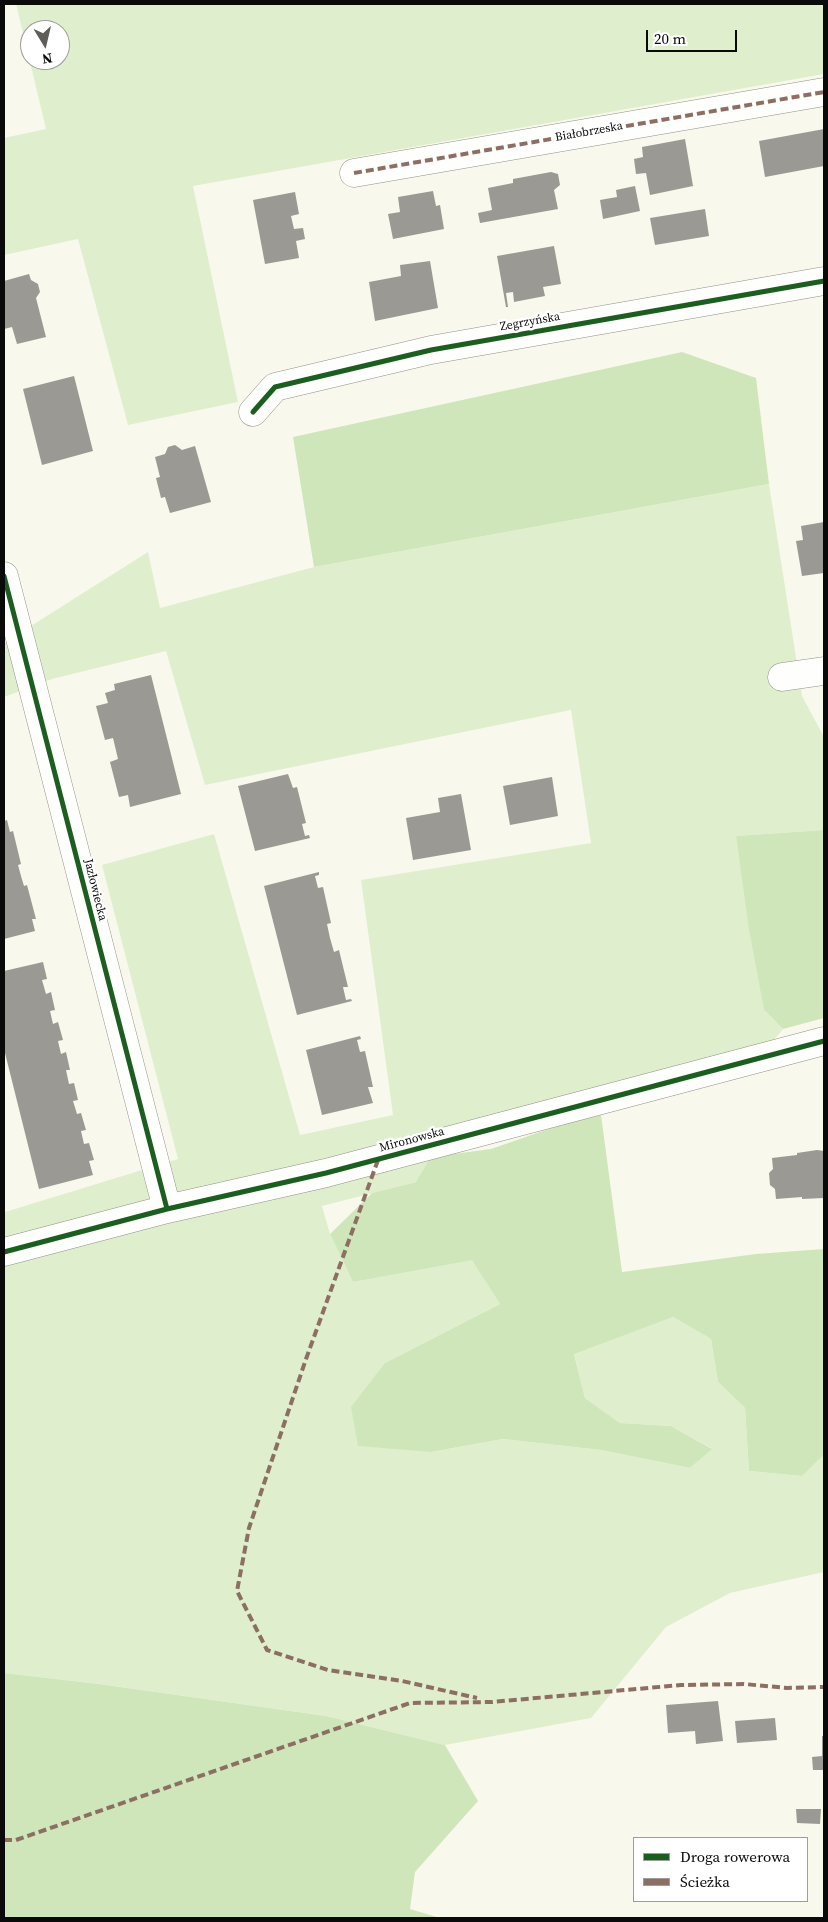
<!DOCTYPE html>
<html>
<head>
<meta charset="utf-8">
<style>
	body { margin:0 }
	#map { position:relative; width:828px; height:1922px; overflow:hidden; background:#f9f8ed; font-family:"Source Serif 4",serif }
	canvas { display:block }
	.frame { position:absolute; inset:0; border:5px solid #0a0a0a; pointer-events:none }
	.legend { position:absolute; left:633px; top:1837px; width:175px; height:65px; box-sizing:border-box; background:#fff; border:1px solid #9d9d9d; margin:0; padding:6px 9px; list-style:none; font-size:15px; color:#0a0a0a }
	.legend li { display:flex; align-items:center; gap:10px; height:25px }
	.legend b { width:25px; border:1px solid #9d9d9d }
	.north { position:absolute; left:20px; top:20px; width:50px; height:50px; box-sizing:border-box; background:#fff; border:1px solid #9d9d9d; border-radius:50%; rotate:171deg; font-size:14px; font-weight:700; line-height:20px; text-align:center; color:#0a0a0a }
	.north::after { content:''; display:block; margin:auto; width:18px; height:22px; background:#5e5d59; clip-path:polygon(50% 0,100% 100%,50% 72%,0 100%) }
	.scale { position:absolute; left:646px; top:30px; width:91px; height:22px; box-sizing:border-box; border:2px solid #0a0a0a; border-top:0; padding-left:6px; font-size:15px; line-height:18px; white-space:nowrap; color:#0a0a0a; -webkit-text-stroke:4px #fff; paint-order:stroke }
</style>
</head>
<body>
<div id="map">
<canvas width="828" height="1922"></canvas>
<div class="frame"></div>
<ul class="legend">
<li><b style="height:6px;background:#1b5e20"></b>Droga rowerowa</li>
<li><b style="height:6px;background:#8d6e63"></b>Ścieżka</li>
</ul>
<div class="north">N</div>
<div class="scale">20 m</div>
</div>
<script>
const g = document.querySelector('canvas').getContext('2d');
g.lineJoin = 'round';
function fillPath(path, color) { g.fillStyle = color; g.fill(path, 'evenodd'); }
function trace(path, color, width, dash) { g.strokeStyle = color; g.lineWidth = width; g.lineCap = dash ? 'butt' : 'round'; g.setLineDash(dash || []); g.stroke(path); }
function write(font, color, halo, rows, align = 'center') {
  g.font = font + ' "Source Serif 4",serif'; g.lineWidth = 5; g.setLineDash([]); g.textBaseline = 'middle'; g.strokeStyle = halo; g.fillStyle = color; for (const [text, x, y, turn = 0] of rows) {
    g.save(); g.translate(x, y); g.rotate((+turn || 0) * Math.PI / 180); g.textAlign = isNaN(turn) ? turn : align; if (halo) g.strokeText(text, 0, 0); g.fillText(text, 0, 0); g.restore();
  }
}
fillPath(new Path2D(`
	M16,4H824V74L193,186L238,402L128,425L78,239L4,255V138L46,129ZM30,30H60V60H30Z
	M769,484L802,696L824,737V830L736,836L764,1010L783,1029L749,1071L432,1157L431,1178L322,1206L330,1234L353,1282L472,1259L500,1304L385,1363L431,1452L503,1439L601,1450L690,1468L711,1448L671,1426L620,1423L585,1398L574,1353L673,1317L711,1339L718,1382L745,1408L749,1471L802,1476L824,1455V1572L730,1593L666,1627L591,1718L445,1745L326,1716L99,1684L4,1673V1210L5,1212L178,1159L102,865L214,834L300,1135L393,1115L361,880L591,843L571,710L205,785L166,651L52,679L4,697V643L148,552L160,608L314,567Z`), '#dfefcd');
fillPath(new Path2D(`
	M682,352L756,378L769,484L314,567L293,437Z
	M824,830V1018L783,1029L764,1010L749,929L736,836Z
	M601,1115L622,1272L756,1254L824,1249V1455L802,1476L749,1471L745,1408L718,1382L711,1339L673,1317L574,1354L585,1398L620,1423L671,1426L712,1449L690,1468L601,1450L503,1439L431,1452L358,1446L351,1407L385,1363L500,1304L472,1260L353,1282L330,1234L372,1193L416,1182L431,1157L491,1149L563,1124Z
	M4,1673L99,1684L326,1716L445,1745L478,1801L415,1872L410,1909L440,1918H4Z`), '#cfe6ba');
fillPath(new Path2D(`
	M824,129V166L765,177L759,141Z
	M685,139L693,186L650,195L646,173L636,174L634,159L643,157L642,147Z
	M551,172L558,174L560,185L554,190L558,209L480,223L478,213L492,210L488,188L513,183V179Z
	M635,186L640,211L603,219L600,200L617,197L616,190Z
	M433,191L436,206L440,205L444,229L393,239L388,214L400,212L398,197Z
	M295,192L299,214L291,216L294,229L303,228L305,239L296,241L299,258L265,264L253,200Z
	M705,209L709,236L655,245L650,218Z
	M554,246L561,284L543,287L545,296L514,302L513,292L506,293L508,307H506L497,256Z
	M430,261L438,308L375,321L369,282L401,276L400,265Z
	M29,274L31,280L38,284L40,292L36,298L46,337L17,344L12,327L4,329V281Z
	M74,376L93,451L42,465L23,389Z
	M175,445L182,450L195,446L211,502L170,513L165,497L161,498L156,478L160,477L155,457L165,454L168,447Z
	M824,522V573L802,576L796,541L803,540L801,526Z
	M151,675L181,794L130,807L128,795L119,797L110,762L118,759L113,738L105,740L96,706L108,703L105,693L115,690L114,684Z
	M288,774L293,788L297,787L306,823L302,824L305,836L309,835L310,838L255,851L238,786Z
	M552,777L558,816L510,825L503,786Z
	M461,794L471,850L413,860L406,818L440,812L438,798Z
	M7,820L10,832L13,831L21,864L18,865L21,876L24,886L27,885L36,919H32L35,931L4,939V821Z
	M319,872V875L315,876L318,888L323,887L331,923L327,924L330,938L334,952L339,950L348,987H343L346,1000L351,999L352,1001L297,1015L264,886Z
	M43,962L47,979L42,980L46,994L51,992L55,1010L50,1011L53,1024L58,1022L63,1040L58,1041L61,1054L66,1052L70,1070H66L69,1084L74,1083L78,1100L73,1101L77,1114L81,1113L86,1130L81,1131L84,1144L89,1143L94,1160L89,1161L93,1175L39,1189L4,1049V971Z
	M360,1036L361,1039L357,1040L360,1052L365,1051L373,1087H368L373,1103L322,1115L306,1050Z
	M817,1150L824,1151V1198L802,1199V1197L776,1199L775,1189L770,1185L769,1173L773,1169L772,1158L797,1155V1153Z
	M718,1701L723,1741L696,1744L695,1731L668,1733L666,1705Z
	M775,1718L777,1740L737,1743L735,1721Z
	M822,1736H824V1770H813L812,1757L822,1756Z
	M796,1809H821L820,1824L797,1823Z`), '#9b9993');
const minor = new Path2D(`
	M354,173L824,92
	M253,412L275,387L431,350L824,281
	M4,576L167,1209
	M782,677L824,671
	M4,1252L167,1209L326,1173L824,1041`);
trace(minor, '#92918c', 29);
trace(minor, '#fefefc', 28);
trace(new Path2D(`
	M354,173L824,92
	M378,1160L306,1359L249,1528L237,1591L267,1650L328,1670L402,1681L477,1698
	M4,1840H16L410,1703L492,1702L681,1685L744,1684L787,1688L824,1687`), '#8d6e63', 4, [8, 4]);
trace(new Path2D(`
	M253,412L275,387L431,350L824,281
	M4,576L167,1209
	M4,1252L167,1209L326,1173L824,1041`), '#1b5e20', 5);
write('12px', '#0a0a0a', '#fff', [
	["Białobrzeska",589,132,-10],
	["Zegrzyńska",530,322,-10],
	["Jazłowiecka",95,890,76],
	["Mironowska",412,1140,-15]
]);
</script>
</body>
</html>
